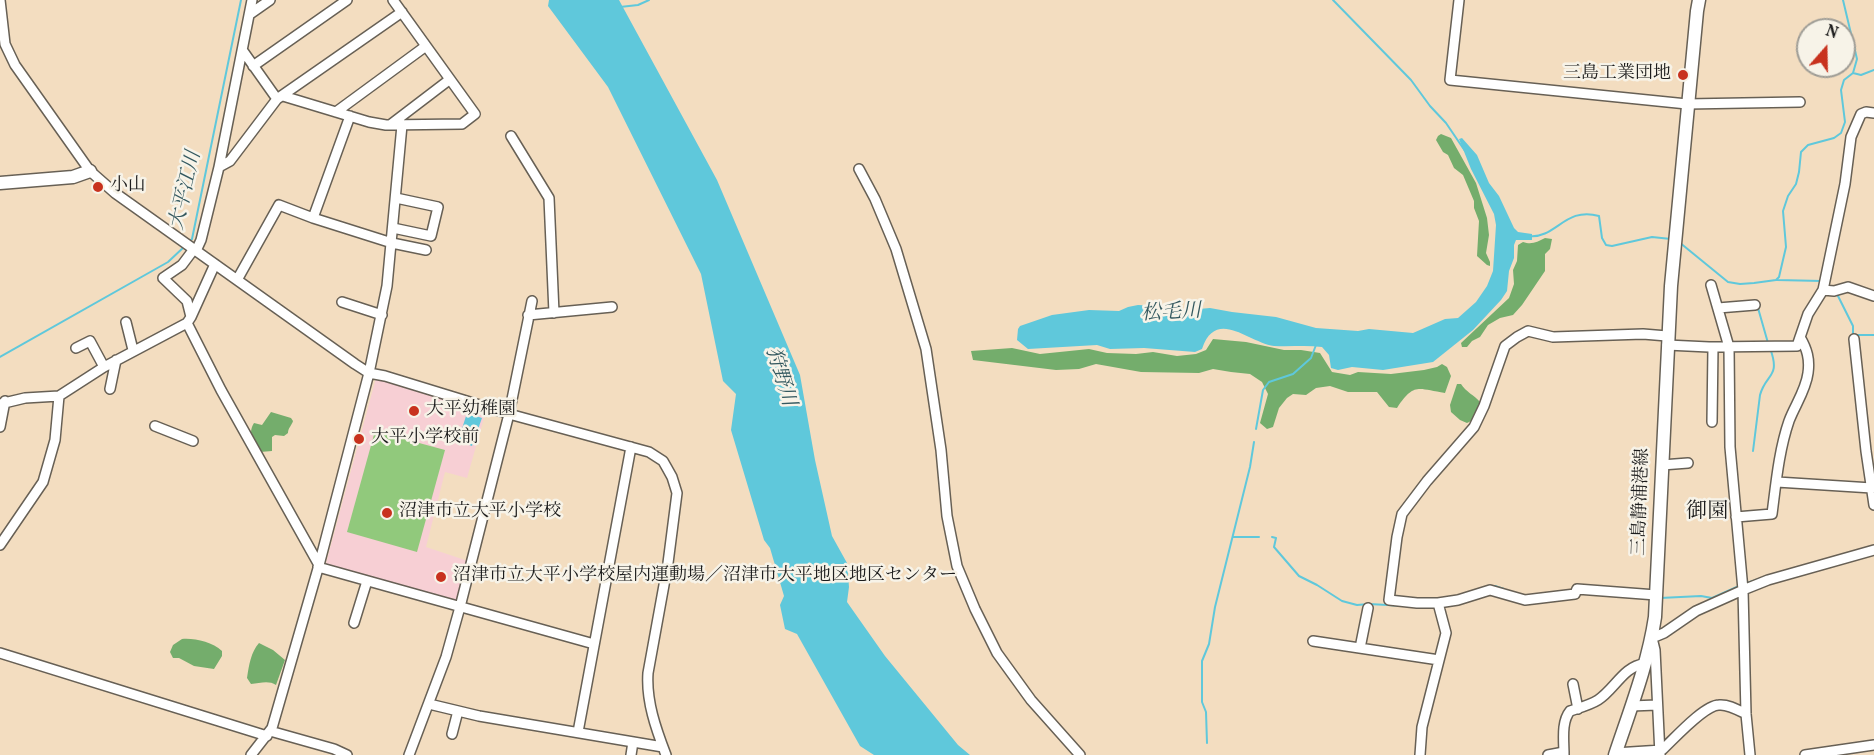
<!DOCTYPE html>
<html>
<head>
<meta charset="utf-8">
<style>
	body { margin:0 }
	#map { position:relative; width:1874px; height:755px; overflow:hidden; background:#f3ddc0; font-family:Vollkorn,serif }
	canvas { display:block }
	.north { position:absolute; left:1796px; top:18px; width:60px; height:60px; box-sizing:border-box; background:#f7f3e8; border:2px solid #9f9d96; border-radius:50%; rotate:20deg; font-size:16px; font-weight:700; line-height:24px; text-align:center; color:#1c1c1c }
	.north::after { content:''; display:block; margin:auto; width:21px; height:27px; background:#c8321e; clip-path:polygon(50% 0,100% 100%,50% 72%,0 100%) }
</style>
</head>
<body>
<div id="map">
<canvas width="1874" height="755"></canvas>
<div class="north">N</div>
</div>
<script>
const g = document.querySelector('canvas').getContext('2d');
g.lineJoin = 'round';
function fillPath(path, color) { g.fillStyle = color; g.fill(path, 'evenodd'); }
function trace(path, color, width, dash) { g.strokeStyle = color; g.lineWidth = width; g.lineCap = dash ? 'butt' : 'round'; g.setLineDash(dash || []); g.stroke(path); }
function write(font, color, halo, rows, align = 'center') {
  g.font = font + ' Vollkorn,"Noto Serif JP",serif'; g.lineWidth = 5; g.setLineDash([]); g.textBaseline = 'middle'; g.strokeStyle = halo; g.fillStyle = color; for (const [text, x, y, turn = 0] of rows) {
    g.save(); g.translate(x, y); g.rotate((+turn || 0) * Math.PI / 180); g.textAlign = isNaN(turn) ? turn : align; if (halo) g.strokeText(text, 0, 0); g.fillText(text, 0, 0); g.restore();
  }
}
fillPath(new Path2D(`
	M376,378L486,411L467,478L445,472L426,547L468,561L457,604L325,567Z`), '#f7cfd4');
fillPath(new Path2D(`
	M375,431L445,450L417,552L347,532Z`), '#91c97c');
fillPath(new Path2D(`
	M1441,134L1451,138L1476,183L1487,218L1489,235L1486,253L1490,262V266L1487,265L1477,256L1479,221L1474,208V201L1463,175L1454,168L1448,155L1443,152L1436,140L1438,136Z
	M1545,238L1552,239L1550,249L1545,254V271L1522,305L1513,315L1500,318L1488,325L1480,337L1472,341L1467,347H1462L1461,343L1509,298L1514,284L1513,270L1517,261L1518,245L1523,242C1532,245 1537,242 1545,238Z
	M1213,339L1246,342L1284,350H1301L1320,353L1332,372L1350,375L1358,372L1391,374L1424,370L1437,367L1442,364L1447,367L1451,376L1445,393C1418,389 1414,382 1397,408L1389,407L1377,392H1348L1330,386L1316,388L1306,395L1293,394L1287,398L1279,408L1273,427L1267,429L1260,423L1268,394L1262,382L1250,374L1231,372L1213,369L1199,373L1141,372L1096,364L1079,369L1056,370L973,360L971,351L1012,348L1040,354L1089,349L1107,353L1136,354L1153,352L1177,356L1196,354L1206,350Z
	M1457,384H1461C1466,392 1474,395 1480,402C1479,411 1476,420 1467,423L1460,420L1451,412L1450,405Z
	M271,412L291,418L293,421C292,425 288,428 288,433L284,436L275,435L272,437V451L260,452C254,442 247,434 254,423L262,425Z
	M182,639C195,638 212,642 222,651V656L214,669L194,666L179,658H173L170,652L173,645Z
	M259,643L273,650L285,660L276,685C269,680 260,683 251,684L247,678C249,665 251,652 259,643Z`), '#74ad6c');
fillPath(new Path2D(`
	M549,0H619L717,180L800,375L815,460L832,536L847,563L849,587L847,602L885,656L958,745L970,755H874L860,746L797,634L785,629L780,605L784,596L770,548L764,540L731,430L736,394L723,381L701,274L608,87L548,6Z
	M1462,138L1477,155L1489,183L1499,196L1514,228L1518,232L1532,234V240H1516L1514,245V258L1509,271L1507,291L1501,300L1473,330L1433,362L1383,370L1352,367L1338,370L1331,368L1329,355L1322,347C1306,345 1290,347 1274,346C1249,343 1216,307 1202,349L1195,352L1144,348L1110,349L1097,345L1028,349L1017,340L1018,329L1020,326L1052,315L1089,310L1119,311L1128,307L1138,305L1157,306L1176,311L1210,308L1232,312L1276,317L1316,328L1358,331L1369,329L1413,333L1445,319L1458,318L1476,302L1487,286L1493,271L1496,225L1494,214L1471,169L1459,139Z
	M467,413L482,418L472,446L458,441Z`), '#5fc8db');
trace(new Path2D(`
	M1333,0L1411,80L1430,106L1446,123L1465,151
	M620,7L638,5L649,0
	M1853,73L1861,75L1874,70
	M1529,236C1556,239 1565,206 1599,216L1602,238L1606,245L1612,246L1652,237L1671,239
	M189,242L192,239L241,0
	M1679,242L1728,282L1740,284L1754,283L1776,280L1779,277L1786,247L1783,211L1788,196L1796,184L1799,172L1801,152L1808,145L1834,138L1841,133L1845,122L1841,90L1844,80L1853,73L1857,59L1843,0
	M1777,280L1822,281
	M1837,294L1853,326V335H1874
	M1756,301L1768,343
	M0,357L168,262L185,246
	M1256,429L1263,390L1269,382L1293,374L1311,358L1316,345
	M1753,451L1760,395C1766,373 1781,378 1770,348
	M1233,537H1259
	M1272,537L1276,538L1274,547L1299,576L1317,585L1342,601L1357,605L1369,604L1406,606
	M1744,584L1762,578
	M1486,587L1495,586L1504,589
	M1660,598L1701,596L1712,598L1739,586
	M1207,743L1206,712L1202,702V661L1209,644L1215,607L1250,467L1254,442`), '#5fc8db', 2);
const street = new Path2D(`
	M0,0L5,44L15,65L90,171L115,193L355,364L369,373L385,376L509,414L649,452L663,461L667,468L672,477L677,493L668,563L648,673C646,701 656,729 666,755
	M1459,0L1450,80L1687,104L1800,102
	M250,14L270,0
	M243,51L277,99
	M253,66L347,0
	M283,96L369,122L386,125L462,124L475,114L393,0
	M336,112L426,46
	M390,125L449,80
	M511,136L549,198L554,313
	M219,167L230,161L277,99L402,12
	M859,169L875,199L896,249L926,349L941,450L947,516L957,566L975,609L997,653L1031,700L1080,755
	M313,218L392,243L426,250
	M393,228L431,236L438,207L396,198
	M196,251L201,240L219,167L252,0
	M237,280L279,205L313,218L350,116
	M1711,285L1729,347L1730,447L1743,590L1746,714L1750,755
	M1823,290L1834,291L1848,287L1874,296
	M342,302L382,315
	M1718,308L1755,305
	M528,315L612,307
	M191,317L187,301L163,278L182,265L194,249
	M126,322L133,350
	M187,323L221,390L319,565
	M1854,339L1866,451L1874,505
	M1667,345L1709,347L1797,346L1808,314L1823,290L1845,184L1851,137L1861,114L1866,112L1874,113
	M76,348L90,341L104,367
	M110,389L116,360
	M0,404L25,398L59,396L104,367L187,323L191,317L215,264
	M1712,422L1713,347
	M155,426L193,441
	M0,427L5,401
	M1662,465L1688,463
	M1777,482L1872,488
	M1736,517L1772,514C1776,483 1779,450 1789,421C1795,405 1806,390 1808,373C1810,359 1807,349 1800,337
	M0,545L43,482L55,440L59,396
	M318,567L594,644
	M1656,595L1577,589L1575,594L1525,600L1490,590L1458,600L1438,603H1417L1389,600L1397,537L1402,514L1427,481L1474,427L1484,406L1505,346L1517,337L1528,331L1553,337L1643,334L1667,336
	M354,623L367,581
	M1313,641L1439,660
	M1360,648L1368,608
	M0,653L267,736
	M1573,684L1578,709
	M429,704L479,716L663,747
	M1631,706L1657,705
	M270,731L334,749L347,755
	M578,732L631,447
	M452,734L458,711
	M1615,753L1662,750C1673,740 1704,705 1719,705C1728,704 1738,710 1746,714
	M251,755L272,728L319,565L369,373L387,286L402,125
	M409,755L446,657L460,607L509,414L532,301
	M631,755L633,742
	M1420,755L1422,727L1446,633L1438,603
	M1548,755L1564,752
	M1564,755C1564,741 1561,722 1570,711C1579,708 1590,705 1598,700C1614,690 1624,666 1644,664
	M1660,755L1655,650L1652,638L1664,633L1696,611L1743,590L1768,580L1874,550
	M1805,755L1874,745`);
const secondary = new Path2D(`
	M0,183L73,177L90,171
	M1615,755C1630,710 1648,664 1655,617L1671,286L1697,11L1699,0`);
trace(street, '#676055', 12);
trace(secondary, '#676055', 15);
trace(street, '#fff', 9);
trace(secondary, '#fff', 12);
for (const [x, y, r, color] of [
	[1683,75,6,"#c8321e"],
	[98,187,6,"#c8321e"],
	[414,411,6,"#c8321e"],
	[359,439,6,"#c8321e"],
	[387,513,6,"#c8321e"],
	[441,577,6,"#c8321e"]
]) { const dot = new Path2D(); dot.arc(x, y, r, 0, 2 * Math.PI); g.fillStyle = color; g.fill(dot); trace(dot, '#f7f3e8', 2); }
write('18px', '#1c1c1c', '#f7f3e8', [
	["三島工業団地",1671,75,"right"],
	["小山",110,187],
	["大平幼稚園",426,411],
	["大平小学校前",371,439],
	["沼津市立大平小学校",399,513],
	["沼津市立大平小学校屋内運動場／沼津市大平地区地区センター",453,577]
], 'left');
write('18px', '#1c1c1c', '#f7f3e8', [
	["三島静浦港線",1642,502,-88]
]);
write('italic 20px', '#33585f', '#f7f3e8', [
	["大平江川",187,191,-77],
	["松毛川",1171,314,-3],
	["狩野川",779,377,73]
]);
write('21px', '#1c1c1c', '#f7f3e8', [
	["御園",1707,513]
]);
</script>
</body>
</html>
